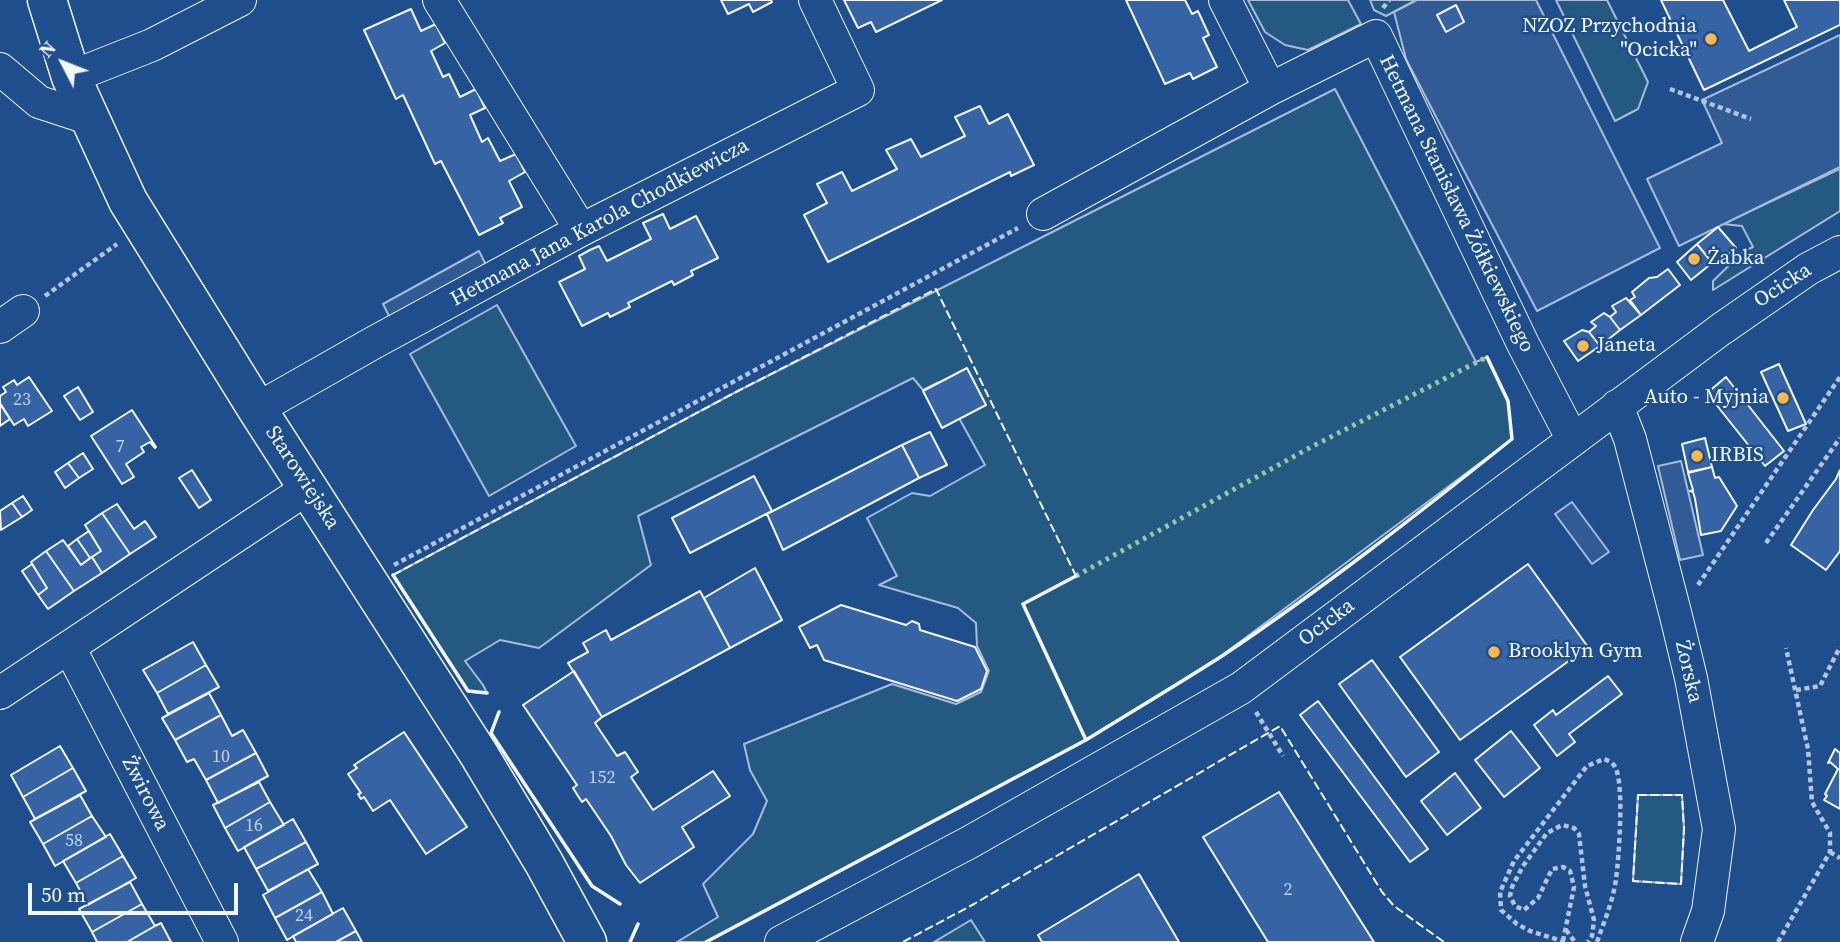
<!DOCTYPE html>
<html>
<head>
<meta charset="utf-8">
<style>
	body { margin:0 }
	#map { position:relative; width:1840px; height:942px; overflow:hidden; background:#1f4e8c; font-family:"Source Serif 4",serif }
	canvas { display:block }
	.north { position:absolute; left:28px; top:28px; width:70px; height:70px; -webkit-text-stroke:5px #1f4e8c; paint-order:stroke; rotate:312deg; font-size:19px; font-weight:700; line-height:28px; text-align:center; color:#f2f6ff }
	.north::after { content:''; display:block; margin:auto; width:24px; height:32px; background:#f2f6ff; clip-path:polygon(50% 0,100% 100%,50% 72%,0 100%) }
	.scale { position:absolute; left:28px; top:883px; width:210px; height:32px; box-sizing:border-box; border:4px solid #f2f6ff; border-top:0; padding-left:9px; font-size:21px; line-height:24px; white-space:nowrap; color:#f2f6ff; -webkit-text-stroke:5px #1f4e8c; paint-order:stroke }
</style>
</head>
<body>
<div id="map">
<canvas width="1840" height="942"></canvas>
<div class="north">N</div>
<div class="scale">50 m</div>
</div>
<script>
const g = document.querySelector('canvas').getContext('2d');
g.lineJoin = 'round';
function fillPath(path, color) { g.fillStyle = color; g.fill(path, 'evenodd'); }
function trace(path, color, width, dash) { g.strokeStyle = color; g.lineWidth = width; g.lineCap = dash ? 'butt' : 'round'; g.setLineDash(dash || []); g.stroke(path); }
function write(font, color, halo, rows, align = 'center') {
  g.font = font + ' "Source Serif 4",serif'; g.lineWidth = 5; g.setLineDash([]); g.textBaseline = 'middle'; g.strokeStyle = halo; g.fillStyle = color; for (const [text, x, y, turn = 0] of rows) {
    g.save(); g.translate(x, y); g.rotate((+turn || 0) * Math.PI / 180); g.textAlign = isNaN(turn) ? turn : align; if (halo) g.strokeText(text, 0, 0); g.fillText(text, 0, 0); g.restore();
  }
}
const green = new Path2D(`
	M1248,0H1348L1361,24L1308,50L1285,45L1265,32Z
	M1370,0H1416L1386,16L1374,10Z
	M1556,0H1607L1648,82L1638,109L1615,121Z
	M1335,89L1476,362L1487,357L1508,401L1512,439L1221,656L1086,740L707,942H677L718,917L703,884L753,834L767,801L750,770L744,744L892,684L956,704L981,692L989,671L977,646L976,623L958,608L879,585L897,576L867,518L912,493L930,496L985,465L939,382L923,390L913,378L638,516L651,565L539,648L500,640L465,661L483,685L487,693L468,691L393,575L736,392Z
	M1840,169V211L1713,290V281L1744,251L1753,247L1742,226L1723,224Z
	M497,305L576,446L489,496L410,354Z
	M1638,795H1682L1684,829L1681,884L1633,881Z
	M971,920L985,942H934Z`);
fillPath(green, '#245a82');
trace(green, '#a8bbd7', 2);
const parking = new Path2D(`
	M1417,0H1536L1660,248L1537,311L1406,59L1394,12Z
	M1840,35V167L1679,246L1647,179L1722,143L1702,100Z
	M479,251L488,269L392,322L383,304Z
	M1681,461L1703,555L1680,560L1658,466Z
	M1572,502L1609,552L1592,564L1555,514Z`);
fillPath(parking, '#305b95');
trace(parking, '#a8bbd7', 2);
const building = new Path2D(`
	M721,0H771L772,2L753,12L749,4L728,14Z
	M844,0H942L876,32L871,22L858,28Z
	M1126,0H1185L1192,14L1198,11L1209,35L1203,38L1217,67L1193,79L1190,73L1165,84Z
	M1661,0H1723L1749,51L1797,27L1784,0H1840V25L1704,90Z
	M1456,5L1464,22L1446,32L1437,15Z
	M411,9L421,31L436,24L445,43L431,51L443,77L449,74L460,97L476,89L485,108L470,115L482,142L488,138L500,161L516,154L525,172L509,181L522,207L500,218L503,223L479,235L441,161L435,164L403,95L396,99L364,30Z
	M980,106L989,124L1008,114L1034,165L1011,176L1010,172L828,262L804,215L827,203L817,184L842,172L852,191L897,169L886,150L911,139L921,157L965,136L955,117Z
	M663,214L670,229L696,216L718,258L691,271L693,275L674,285L672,281L628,303L630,307L610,317L608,313L582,326L559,282L585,269L579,256L590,250L599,246L607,261L651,239L643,223Z
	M1718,227L1736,248L1714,265L1697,244Z
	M1697,244L1712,263L1691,280L1677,262Z
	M1668,269L1680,285L1641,315L1630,300L1635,297L1632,292L1649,278L1657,277Z
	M1626,298L1641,315L1620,330L1610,317L1616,312L1612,306Z
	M1604,313L1610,317L1620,330L1600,346L1589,332L1596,326L1591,322Z
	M1582,330L1589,332L1600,346L1578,361L1564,341Z
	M1779,364L1806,424L1788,431L1761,372Z
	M967,368L986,405L942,428L923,391Z
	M29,377L52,411L28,426L24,419L14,425L0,403V396L6,392L3,387L14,380L17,385Z
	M1726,377L1784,451L1765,466L1707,393Z
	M78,387L93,412L80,420L64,396Z
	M0,404L10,419L0,426Z
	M132,410L156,447L155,448L150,442L141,447L144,452L126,464L134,477L122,484L91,436Z
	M930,432L947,465L919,478L902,445Z
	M1705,438L1712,467L1688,472L1682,444Z
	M902,445L919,478L783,550L767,514Z
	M83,453L93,469L79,478L68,463Z
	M68,463L79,478L65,488L55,472Z
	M1712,467L1715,478L1719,477L1737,506L1721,531L1701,535L1695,499L1693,492L1690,491L1693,490L1688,473Z
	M192,470L211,500L199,508L179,478Z
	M1840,470V551L1826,570L1791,545L1813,510L1836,479Z
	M754,476L772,511L690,553L672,518Z
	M23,496L32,510L22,517L12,503Z
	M12,503L22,517L1,530L0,511Z
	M117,504L134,529L145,521L156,537L130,554L102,513Z
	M102,513L130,554L102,573L92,557L101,551L85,525Z
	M89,531L101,551L90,558L77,539Z
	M77,539L90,558L81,565L68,546Z
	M63,540L81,565L92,557L102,573L74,591L46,551Z
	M46,551L74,591L48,609L38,595L47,588L31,562Z
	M32,564L47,588L38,595L22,571Z
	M1528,564L1588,647L1460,740L1400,657Z
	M755,568L782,620L730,648L704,598Z
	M700,591L730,648L602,717L568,663L588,652L583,643L606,630L611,640Z
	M841,605L906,625L912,621L919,624L920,630L975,647L987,671L981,689L957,701L824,660L817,645L810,648L799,627Z
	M193,642L206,665L157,693L143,670Z
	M1372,660L1439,752L1406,777L1339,684Z
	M206,665L219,687L168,714L157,693Z
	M574,671L602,717L595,723L617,756L625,752L638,772L631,777L653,810L713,771L730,796L682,827L694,847L640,883L626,865L611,836L586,799L582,802L578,796L573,788L577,785L523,705Z
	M1608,676L1622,694L1569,734L1575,742L1557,756L1534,725L1553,710L1556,715Z
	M209,693L221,715L175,740L162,718Z
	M1318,701L1428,849L1410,862L1300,715Z
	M221,715L232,736L243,730L256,753L206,780L194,759L187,762L175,740Z
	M1511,731L1540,768L1504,797L1475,760Z
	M404,732L467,827L426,854L390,800L373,811L364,797L361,799L358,794L361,793L348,774L357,768L354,765Z
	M60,746L73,768L23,797L11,775Z
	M1835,749L1840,753V809L1824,800L1827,796L1825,794L1838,769L1830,762L1828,763Z
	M256,753L268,776L218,803L206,780Z
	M73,768L86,791L35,819L23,797Z
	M1455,773L1481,808L1447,835L1421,801Z
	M259,782L270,802L225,828L213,805Z
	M1279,792L1374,942H1268L1203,837Z
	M80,795L92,816L43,844L30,822Z
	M270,802L284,825L238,851L225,828Z
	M92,816L106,837L55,866L43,844Z
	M293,819L306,842L256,869L244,847Z
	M110,834L123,856L76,883L63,861Z
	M306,842L318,864L268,891L256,869Z
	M123,856L136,878L88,905L76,883Z
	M308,869L322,892L275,918L263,895Z
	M1139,874L1179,942H1042L1038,935Z
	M130,882L142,904L92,932L79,909Z
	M322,892L333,914L287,940L275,918Z
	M142,904L155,926L127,942H97L92,932Z
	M343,908L356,931L336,942H296L293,936Z
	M161,923L171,942H127L155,926Z
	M356,931L362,942H336Z`);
fillPath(building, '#3563a3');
trace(building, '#f2f6ff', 2);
const minor = new Path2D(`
	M439,0L581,230
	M1225,0L1270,89
	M0,69L39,102L88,118
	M71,77L152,45L240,0
	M1043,214L1270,89L1376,36L1523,344L1573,440
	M0,327L23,311
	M1617,406L1630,439L1676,616L1691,678L1719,829L1708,911L1697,942
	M257,409L373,343L581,230L858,90L815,0
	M69,647L222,942
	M0,693L308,488
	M781,942L970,842L1241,688L1720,330L1808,269L1840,252`);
const major = new Path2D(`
	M47,0L71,77L128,201L257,409L478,753L544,863L587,942`);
trace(minor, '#f2f6ff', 34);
trace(major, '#f2f6ff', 41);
trace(new Path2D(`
	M1383,8L1389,0
	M1670,89L1751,119
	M45,296L117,244
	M1766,543L1840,438
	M394,565L1018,228
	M1698,585L1840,377
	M1796,690L1820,686L1840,647
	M1256,712L1283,756
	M1830,852L1840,858
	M1566,930L1575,942
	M1563,941L1574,887L1570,871L1563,867L1552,869L1538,898L1524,910L1515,906L1510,896L1512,887L1523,866L1547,833L1562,825L1574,828L1579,834L1585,886L1594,920L1592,936L1588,942
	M1565,942L1530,931L1517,924L1501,910L1500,892L1514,861L1587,766L1604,759C1609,761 1614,763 1616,769C1624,787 1619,857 1616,879C1613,901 1604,922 1597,942
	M1778,942L1830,852V833L1812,802L1808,749L1786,648`), '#b3c4dc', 4.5, [5, 3.5]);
trace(minor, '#1f4e8c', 32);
trace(major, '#1f4e8c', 38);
trace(new Path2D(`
	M1076,576L1313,446L1487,357`), '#97c8a6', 5, [3.5, 5]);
trace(new Path2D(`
	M393,575L736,392L936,289L1076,576
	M1638,795H1682L1684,829L1681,884L1633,881Z
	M903,942L974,904L1280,726L1382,892L1394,906L1444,942`), '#f2f6ff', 2, [9, 3.5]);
trace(new Path2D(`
	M393,575L468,691L487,693
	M1076,576L1023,604L1086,740C1131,712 1177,685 1222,656C1322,589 1418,514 1512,439L1508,401L1487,357
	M499,712L491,733L592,886L620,904
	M630,942L638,924
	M706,942L1086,740`), '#f2f6ff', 3.5);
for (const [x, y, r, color] of [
	[1711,39,7,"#ffb74d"],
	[1694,259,7,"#ffb74d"],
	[1583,346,7,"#ffb74d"],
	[1783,398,7,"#ffb74d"],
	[1697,456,7,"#ffb74d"],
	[1494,652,7,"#ffb74d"]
]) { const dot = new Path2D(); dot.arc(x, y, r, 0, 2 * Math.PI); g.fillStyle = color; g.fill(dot); trace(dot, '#1f4e8c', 2.5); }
write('18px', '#c3d1e8', null, [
	["23",22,400],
	["7",120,447],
	["10",221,757],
	["152",602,778],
	["16",254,826],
	["58",74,841],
	["2",1288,890],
	["24",304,916]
]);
write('21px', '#f2f6ff', '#1f4e8c', [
	["NZOZ Przychodnia",1697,27,"right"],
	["\"Ocicka\"",1697,51,"right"],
	["Żabka",1708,259],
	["Janeta",1597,346],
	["Auto - Myjnia",1769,398,"right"],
	["IRBIS",1711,456],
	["Brooklyn Gym",1508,652]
], 'left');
write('21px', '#f2f6ff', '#1f4e8c', [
	["Hetmana Stanisława Żółkiewskiego",1456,204,64],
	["Hetmana Jana Karola Chodkiewicza",600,223,-28],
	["Ocicka",1783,286,-33],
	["Starowiejska",302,478,57],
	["Ocicka",1327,623,-37],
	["Żorska",1688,672,77],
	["Żwirowa",145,794,63]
]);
</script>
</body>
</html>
